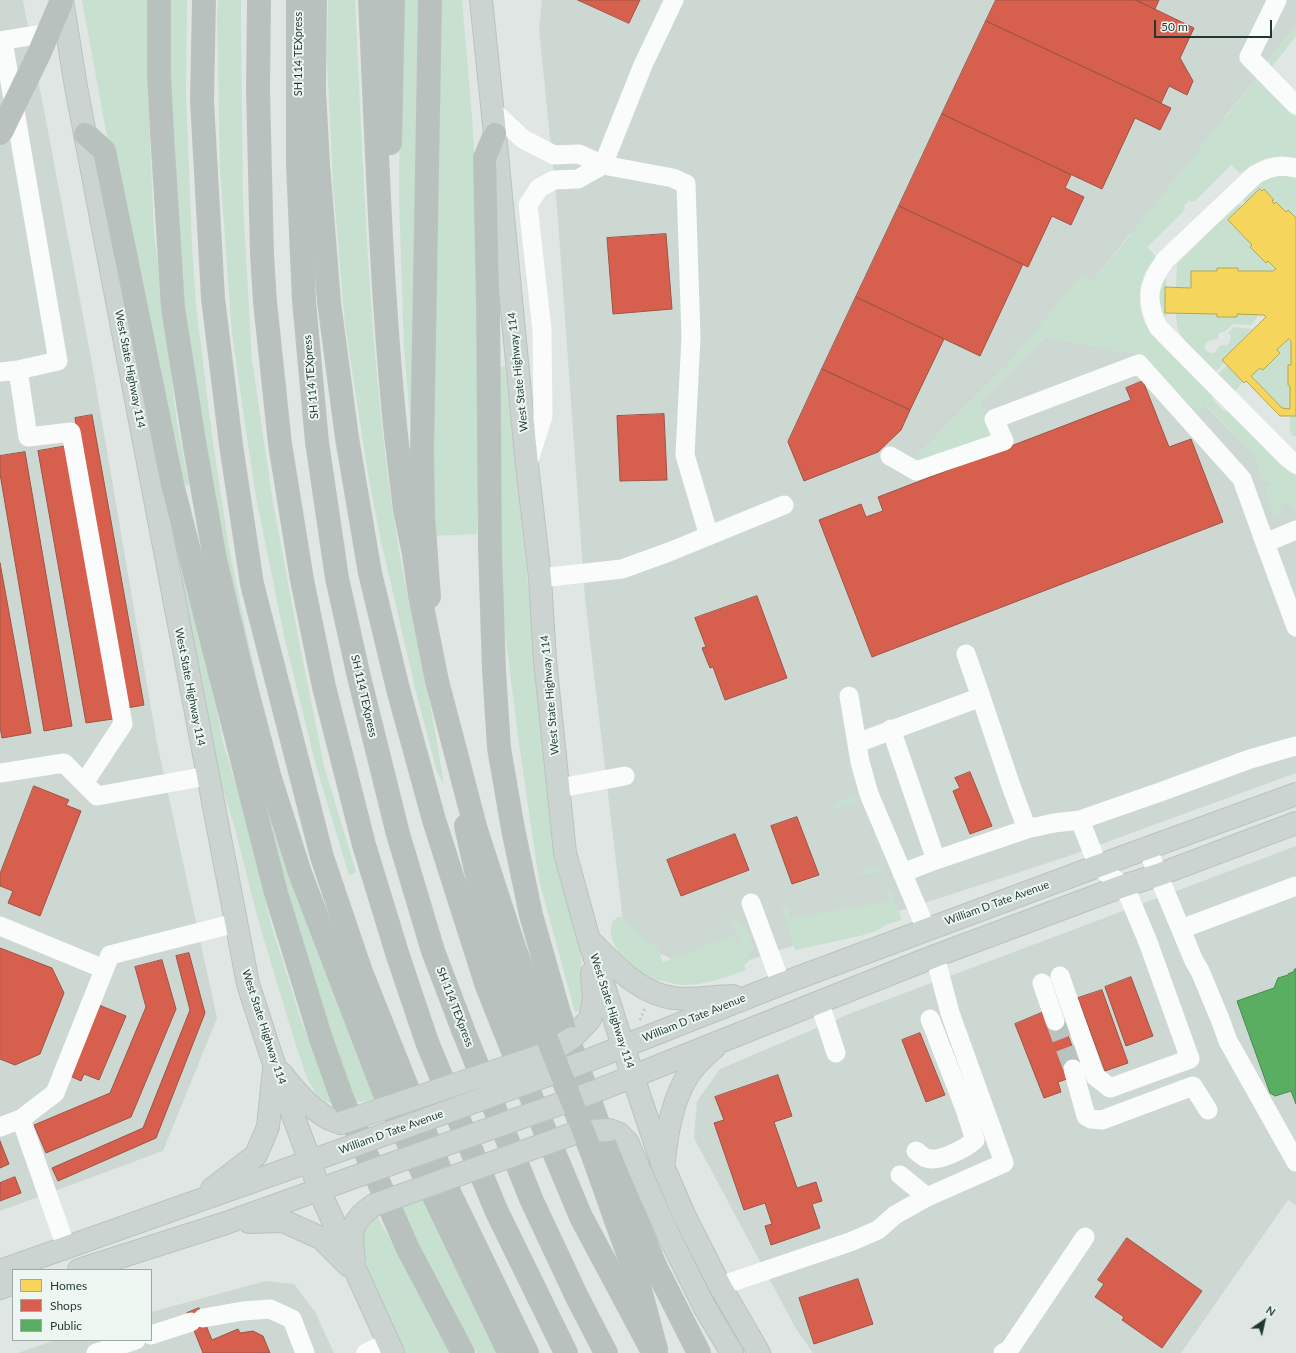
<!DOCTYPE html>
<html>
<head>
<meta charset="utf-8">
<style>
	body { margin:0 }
	#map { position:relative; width:1296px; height:1353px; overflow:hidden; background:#e0e6e3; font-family:Lato,sans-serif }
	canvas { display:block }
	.legend { position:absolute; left:12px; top:1269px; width:140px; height:72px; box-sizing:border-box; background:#edf6f1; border:1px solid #9baaa4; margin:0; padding:5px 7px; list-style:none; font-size:12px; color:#1f3831 }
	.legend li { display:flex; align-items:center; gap:8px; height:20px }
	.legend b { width:20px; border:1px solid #9baaa4 }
	.north { position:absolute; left:1244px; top:1301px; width:40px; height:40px; -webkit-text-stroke:3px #edf6f1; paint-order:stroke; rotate:34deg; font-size:11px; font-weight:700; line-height:16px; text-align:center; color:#1f3831 }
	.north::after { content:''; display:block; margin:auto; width:14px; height:18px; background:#1f3831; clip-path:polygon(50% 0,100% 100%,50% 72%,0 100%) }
	.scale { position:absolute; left:1154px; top:20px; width:118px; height:18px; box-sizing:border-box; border:2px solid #1f3831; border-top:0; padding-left:5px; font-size:12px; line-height:14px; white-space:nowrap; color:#1f3831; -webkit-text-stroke:3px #edf6f1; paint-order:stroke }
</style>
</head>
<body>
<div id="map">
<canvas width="1296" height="1353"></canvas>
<ul class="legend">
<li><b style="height:11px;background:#f6d55c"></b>Homes</li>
<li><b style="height:11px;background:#d6604d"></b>Shops</li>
<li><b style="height:11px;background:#5aae61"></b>Public</li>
</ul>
<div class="north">N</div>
<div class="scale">50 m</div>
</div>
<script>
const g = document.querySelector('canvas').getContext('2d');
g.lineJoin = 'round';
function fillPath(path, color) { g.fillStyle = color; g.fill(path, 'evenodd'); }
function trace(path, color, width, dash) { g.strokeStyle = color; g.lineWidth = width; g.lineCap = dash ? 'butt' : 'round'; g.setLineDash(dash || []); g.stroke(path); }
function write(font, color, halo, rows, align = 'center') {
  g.font = font + ' Lato,sans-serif'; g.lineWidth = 4; g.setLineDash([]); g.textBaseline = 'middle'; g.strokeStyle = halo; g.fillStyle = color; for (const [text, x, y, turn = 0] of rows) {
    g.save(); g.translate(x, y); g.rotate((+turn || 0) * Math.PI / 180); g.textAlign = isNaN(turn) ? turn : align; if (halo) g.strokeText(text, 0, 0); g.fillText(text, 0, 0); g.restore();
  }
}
fillPath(new Path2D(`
	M0,0H23L91,358L157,743L217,1018L163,1151L0,1211Z
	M542,0H1296V26L1272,55L1255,80L1224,118L1226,120L1219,128H1217L1151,212L1150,211L1133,234L1131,233L1092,282L1082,275L1007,366L935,437L937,438L931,444L929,443L916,457V459L980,403L1046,337L1142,355L1198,412L1205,405L1255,455L1262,477L1272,486L1265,487L1274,516L1282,512L1280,509V506L1287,502L1296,511V773L1066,857L706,974L625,938L585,598L557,206L539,29Z
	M1296,846V1205L1288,1200L1181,1353H813L795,1327L694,1138L697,1101L720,1069L854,1012Z
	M266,1281L294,1284L315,1312L334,1353H18L55,1340H151V1312Z`), '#cdd8d3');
fillPath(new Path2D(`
	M82,0H148L149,119L154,232L177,423L189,485L180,484L116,186Z
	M171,0H187L186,93L192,246L196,305L212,436L229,548L247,636L277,768L221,548L183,315L178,243L171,91L170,56Z
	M218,0H241V29L243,203L252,360L273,503L297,631L324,766L356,872L349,875L316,766L284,636L255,492L232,334L220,170L217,14Z
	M328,0H355C363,162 368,323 389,484C398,556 414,628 429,699C435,727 439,756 444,785L437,772L416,692L381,541L369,480L345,325L333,185L327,60Z
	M401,0H418L417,198L412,440L404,348L399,199Z
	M440,0H462L472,117L478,214L480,400L477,534L432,536Z
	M1296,26V36L1271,68L1269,62L1271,56Z
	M1256,79L1259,80L1296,117V158C1268,153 1262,160 1240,173L1231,165L1195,201L1191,202L1189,200L1184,206L1185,209L1183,212L1147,247L1156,257L1145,272L1140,287V308L1144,322L1157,340L1212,396C1215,403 1221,410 1229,413L1284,468L1296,476V511L1286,502L1280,507V509L1283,512L1274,516L1264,487L1271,486L1262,477L1255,455L1206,405L1198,413L1144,357L1142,355L1046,337L980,403L993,436L919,464L916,459V455L929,443L931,444L937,439L935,437L1007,366L1080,276L1082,275L1092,282L1132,233H1133L1138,228L1137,227L1150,210L1151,211L1156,206L1155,204L1217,127L1219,128L1225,120L1224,119Z
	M1281,175L1296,178V218L1288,210L1286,212L1276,202L1274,204L1272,201L1274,199L1264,189L1262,191L1260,189L1246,203L1242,199C1255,187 1262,178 1281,175Z
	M1238,203L1242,206L1228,220L1252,245L1250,247L1265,262L1268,261L1276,269L1273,271H1238V268H1217V271H1191V288L1176,287L1177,264Z
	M1165,278L1166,279V287L1165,288V313H1166L1165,318L1164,317L1159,306V289Z
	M1176,313L1217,314V317H1237V314H1258L1257,318L1251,325L1233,324L1224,332H1221L1218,335V339L1211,340H1210L1205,344V349L1209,353H1214L1221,345H1227L1230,341L1231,335L1228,333L1234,327L1253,329L1222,360L1224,363L1215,372L1182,338L1177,326Z
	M1289,339L1291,341V365H1288V385L1290,386V409L1282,408L1251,376L1260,368L1263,370L1280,354L1277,350Z
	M1227,365L1243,382L1235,391L1218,374Z
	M505,366L550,792L581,949L583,1010L575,1012L539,880L519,744L503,617L499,367Z
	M1290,416H1296V436H1293L1290,431Z
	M185,574L194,618L212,686L223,743L242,804L272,927L301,1020L334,1103L326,1102L317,1095L307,1078L293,1036L259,923L234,825L222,787L212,759L179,575Z
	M258,777C274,826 290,875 308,923C329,982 354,1040 379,1098L374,1101L356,1102L346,1081L295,926L260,792Z
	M850,797H855L858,801L835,810L836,803Z
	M883,864C882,867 882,868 880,870C877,874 862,876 858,873Z
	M890,890L892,893L902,920L888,924L878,930L864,935L795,950L781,905L787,907L790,918L889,902L887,891Z
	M618,917H622L621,921L627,923L643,937L657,947L663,962L734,935L738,945L741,944L731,919C749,921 750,937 754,951H751L748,953L749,961L744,965L746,970C725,978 705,985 682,985C671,984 662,978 651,981C643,974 633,969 626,961C616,952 602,926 618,917Z
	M424,1196L499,1353H477L438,1285L398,1206Z
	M377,1216L453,1353H405C388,1317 363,1280 364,1239C364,1234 364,1228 367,1224C369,1221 374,1218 377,1216Z`), '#c8e0cf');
const homes = new Path2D(`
	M1260,189L1262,191L1264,189L1274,200L1272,201L1274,204L1276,202L1286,212L1288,210L1296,218V416H1280L1248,383L1246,381L1244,383L1222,360L1266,317L1264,315L1237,314V317H1217V314L1165,313V287L1191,288V271H1217V268H1238V271H1273L1276,269L1268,261L1266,263L1250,247L1252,245L1228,220ZM1289,339L1291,341V365H1288V385L1290,386V409L1282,408L1251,376L1260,368L1263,370L1280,353L1277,350Z`);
fillPath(homes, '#f6d55c');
trace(homes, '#b6a64f', 1);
const shops = new Path2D(`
	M578,0H640L629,23Z
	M996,0H1136L1194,28L1180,58L1193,81L1187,95L1169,86L1161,103L986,21Z
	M1136,0H1159L1155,9Z
	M986,21L1171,108L1160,130L1135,118L1102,189L942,114Z
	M942,114L1071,175L1065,188L1084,197L1071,225L1052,216L1028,267L899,206Z
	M899,206L1023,264L980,356L856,297Z
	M666,234L672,309L613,314L607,238Z
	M856,297L944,339L910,410L822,369Z
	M822,369L910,410L901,430L878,452L804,481L788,442Z
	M1143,381L1169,447L1191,439L1223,522L872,657L819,520L861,504L866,517L883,511L878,497L1131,400L1126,388Z
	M664,414L667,480L620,481L617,416Z
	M92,415L144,705L127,708L75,418Z
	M67,446L113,719L86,723L38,451Z
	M25,452L72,726L44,731L0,474V456Z
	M0,563L31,733L2,738L0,727Z
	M757,596L787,678L725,700L713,667L710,668L702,648L706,647L695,618Z
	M970,772L992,826L970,834L953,791L960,788L955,778Z
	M34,786L69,800L66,805L81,811L40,916L8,903L13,891L0,886V874Z
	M797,817L819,875L792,884L771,826Z
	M735,834L749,870L681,896L667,860Z
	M0,948L52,968L64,993L40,1054L15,1065L0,1059Z
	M189,953L205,1013L156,1138L58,1181L52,1168L143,1128L190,1010L176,956Z
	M162,960L176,1009L131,1117L46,1153L34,1125L110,1093L146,1007L135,967Z
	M1131,977L1153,1036L1126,1046L1105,987Z
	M1102,990L1128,1063L1105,1071L1078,998Z
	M99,1005L126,1016L99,1080L84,1074L81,1081L70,1076Z
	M1046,1011L1062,1020L1079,1064L1063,1070L1067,1079L1058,1082L1061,1092L1044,1098L1015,1024Z
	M920,1033L945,1095L926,1102L902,1040Z
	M778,1075L792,1116L774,1122L797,1188L816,1182L822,1201L812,1204L820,1228L771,1245L765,1226L772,1224L765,1203L744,1210L714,1123L724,1120L715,1097Z
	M0,1141L9,1164L0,1168Z
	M15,1177L21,1193L0,1201V1183Z
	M1127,1238L1202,1291L1162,1348L1122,1320L1124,1317L1095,1297L1104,1284L1098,1280Z
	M858,1279L873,1324L814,1344L799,1298Z
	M199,1308L212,1340L238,1329L240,1333L253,1331L263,1336L270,1353H203L187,1313Z`);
fillPath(shops, '#d6604d');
trace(shops, '#9f5445', 1);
const public = new Path2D(`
	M1296,969V1104L1291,1091L1275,1096L1270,1093L1237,1001L1274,988L1278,978L1288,975V974L1295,971L1294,970Z`);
fillPath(public, '#5aae61');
trace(public, '#488b53', 1);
trace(new Path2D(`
	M1055,1021L1073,1069`), '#b9c3bf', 19, [19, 10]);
const major = new Path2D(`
	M62,0L76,87L248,984L274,1064L310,1161L319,1190L393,1353
	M481,0L495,134L527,465L540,578L545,660L565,853L589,940L633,1077L663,1166L685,1217L720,1286L759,1353
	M591,942C615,965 639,994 674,998C693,1001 714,996 733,996
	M572,1038L590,1019L594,999L592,973
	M584,1062L781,984L1098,866L1296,794
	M282,1074C294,1090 309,1107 326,1117C330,1120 336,1121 341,1123
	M596,1091L935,956L1123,886L1158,875L1296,823
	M609,1130L619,1134L627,1142L668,1234L705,1308L732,1353
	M664,1161C667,1129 674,1089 696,1065C701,1059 708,1053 714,1048
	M212,1189L256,1155L268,1127L274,1069
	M249,1222L283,1221L321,1238L348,1265
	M354,1259C350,1232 350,1221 374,1205
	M79,1270L226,1223L360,1175
	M0,1271L350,1147
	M0,1288L13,1283`);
const highway = new Path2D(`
	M159,0V73L162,133L173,308L195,447L215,559L240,665L269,775L300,873L384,1092L506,1346L514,1353
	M204,0L202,101L213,298L231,445L252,584L322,857L361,972L448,1190L527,1353
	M259,0L258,89L262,255L265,302L280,444L302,580L324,687L364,845L398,956L427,1042L496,1210L566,1353
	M298,0V165L304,301L317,442L337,578L359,677L398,834L433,951L465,1035L532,1201L577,1297L606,1353
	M315,0L314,91L318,164L329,302L347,438L370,573L398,689L434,820L487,986L538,1114L581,1217L653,1352
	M370,0C377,145 381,290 396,435
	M85,134L104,151L172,484L276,893L320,1036L342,1098L407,1247L463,1353
	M495,134L485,158L488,301L490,550L494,670L499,748L513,829L531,915L559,1013L606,1146L656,1268L699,1353
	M390,143L393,0
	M429,597L423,515L422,451L430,0
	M466,826L489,928L529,1057`);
trace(major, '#bac3c0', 24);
trace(highway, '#bac3c0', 24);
trace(new Path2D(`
	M640,1020L645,1008`), '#bec7c5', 2.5, [2, 3]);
trace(new Path2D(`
	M1277,0L1249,57L1296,105
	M0,41L61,31
	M3,41L58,361L18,370L28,437L71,432L123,724L84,783
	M492,110L523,139L554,155L579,154L603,165L673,178L686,184L691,337L685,455L709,536
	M1296,168C1279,164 1271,167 1256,174L1165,260C1148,284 1145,299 1158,327L1288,458L1296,464
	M0,372L18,370
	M890,456L916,471L1004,441L994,419L1139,364L1242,479L1265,543L1296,530
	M528,463L543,416L542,330L528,205L539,188L554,180L578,179L603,165L643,65L674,0
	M1265,543L1296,627
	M540,578L622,569L669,552L784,505
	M849,696L860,762L869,794L926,929
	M981,697L1011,786L1027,829
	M891,729L936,860
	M857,743L981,697L966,654
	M0,773L64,763L97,796L207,776
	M559,788L625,776
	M1147,848L1194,961L1200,971L1220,1019L1228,1041L1296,1162
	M902,873L936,860L1027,829L1054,823L1080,820
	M751,903L781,984
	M0,926L104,969
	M1181,929L1296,886
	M1060,976L1095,1076L1110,1088L1190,1059L1148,942L1130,899L1123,886L1098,866L1080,820L1163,791L1250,759L1296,746
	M1042,983L1055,1021
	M819,1001L836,1053
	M1073,1069L1086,1116L1091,1119L1102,1120L1193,1086L1208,1110
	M0,1127L21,1119
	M916,1151C919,1153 923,1157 926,1158C939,1163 966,1148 975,1140L965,1109L930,1019
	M900,1175L927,1197
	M66,1247L21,1119L55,1093L110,955L236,923
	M720,1286L850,1242L878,1230L895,1215L927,1197L1004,1163L950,1013L935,956
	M203,1318L243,1311L270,1309L292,1319L305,1353
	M151,1335L191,1322
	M96,1353L136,1340
	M366,1353L388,1342
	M1003,1353L1009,1350L1085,1237`), '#fafbfb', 19);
trace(major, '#cbd4d1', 22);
trace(highway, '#b8c1be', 22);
const majorBridge = new Path2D(`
	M341,1123L546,1054L572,1038
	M350,1147L584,1062
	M360,1175L596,1091
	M374,1205L578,1132L609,1130`);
const highwayBridge = new Path2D(`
	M0,134L39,54L62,0
	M396,435L405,510L414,554L420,596L437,681L476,830L514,947L546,1036L592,1153L638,1282L657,1353`);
trace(majorBridge, '#bac3c0', 24, []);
trace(highwayBridge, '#bac3c0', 24, []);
trace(majorBridge, '#cbd4d1', 22);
trace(highwayBridge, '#b8c1be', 22);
write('11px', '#1f3831', '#edf6f1', [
	["SH 114 TEXpress",298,54,-90],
	["West State Highway 114",130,369,79],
	["West State Highway 114",518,372,-96],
	["SH 114 TEXpress",311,377,-95],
	["West State Highway 114",190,687,79],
	["West State Highway 114",550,695,-95],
	["SH 114 TEXpress",364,696,77],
	["William D Tate Avenue",997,903,-20],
	["SH 114 TEXpress",455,1007,69],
	["West State Highway 114",612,1011,72],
	["William D Tate Avenue",694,1018,-22],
	["West State Highway 114",264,1027,72],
	["William D Tate Avenue",391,1132,-20]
]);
</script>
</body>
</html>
